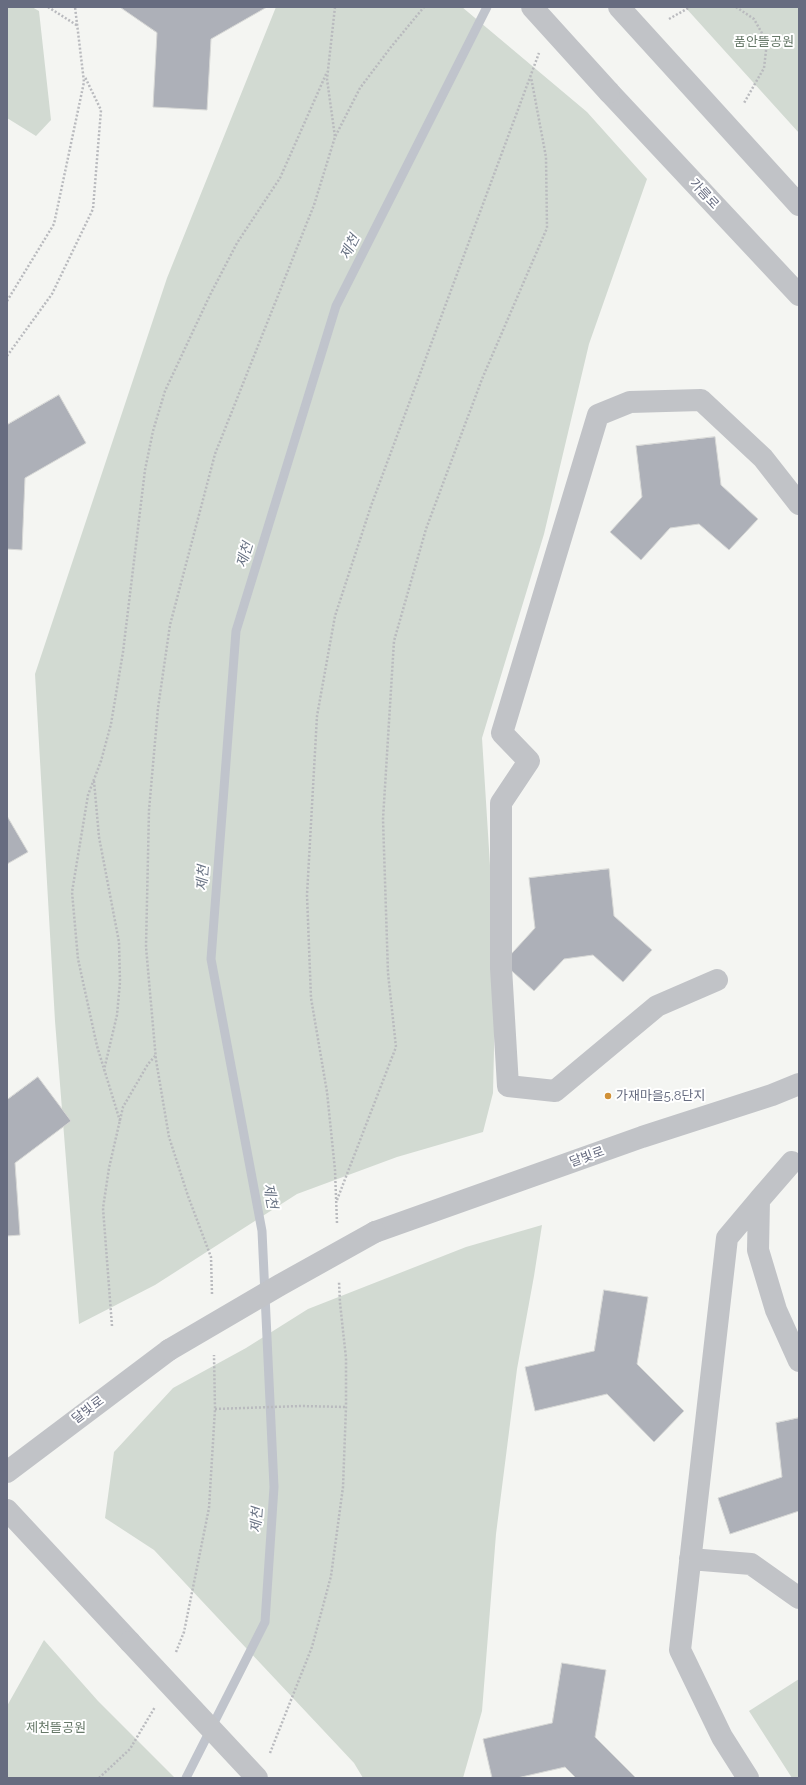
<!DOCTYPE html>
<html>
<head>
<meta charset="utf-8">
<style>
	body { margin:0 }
	#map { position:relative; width:806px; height:1785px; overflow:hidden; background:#f4f5f2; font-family:Raleway,sans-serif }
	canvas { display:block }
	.frame { position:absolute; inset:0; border:8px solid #676c80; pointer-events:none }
</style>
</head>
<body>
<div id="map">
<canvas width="806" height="1785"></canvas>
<div class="frame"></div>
</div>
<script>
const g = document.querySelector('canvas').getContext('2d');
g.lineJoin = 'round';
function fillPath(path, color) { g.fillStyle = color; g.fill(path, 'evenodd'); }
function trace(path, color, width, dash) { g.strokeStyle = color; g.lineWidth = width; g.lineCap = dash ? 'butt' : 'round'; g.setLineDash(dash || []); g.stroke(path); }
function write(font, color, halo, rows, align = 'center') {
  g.font = font + ' Raleway,"Noto Sans KR",sans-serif'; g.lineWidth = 4; g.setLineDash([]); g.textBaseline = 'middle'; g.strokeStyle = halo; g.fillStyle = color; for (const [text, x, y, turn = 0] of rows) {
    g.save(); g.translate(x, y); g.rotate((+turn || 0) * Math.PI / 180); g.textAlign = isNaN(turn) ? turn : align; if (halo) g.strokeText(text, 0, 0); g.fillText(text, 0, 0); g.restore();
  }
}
fillPath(new Path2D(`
	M7,7H32L39,11L51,120L36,136L7,118Z
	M276,7H462L587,112L647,179L589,344L544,534L482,738L496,961L493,1093L483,1132L397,1157L297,1194L155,1285L79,1324L55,1021L35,674L167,278Z
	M685,7H799V133Z
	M542,1225L534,1276L517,1369L496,1534L482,1711L463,1778H363L354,1763L154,1550L105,1518L114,1452L173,1388L246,1348L308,1309L466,1247Z
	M44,1640L98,1701L175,1778H7V1706Z
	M799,1679V1778H792L749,1711Z`), '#d2dad2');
trace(new Path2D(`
	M186,1778L265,1622L274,1487L262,1231L211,959L236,631L336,306L487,7`), '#c0c4cc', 9);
const building = new Path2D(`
	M120,7H267L211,39L207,110L153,107L157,33Z
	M59,395L86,443L25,478L22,550L7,549V425Z
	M715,437L721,485L758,519L729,550L699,524L670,528L641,560L610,532L642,497L636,446Z
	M7,816L28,852L7,864Z
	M609,869L614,916L652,950L623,982L593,955L564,959L534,991L503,963L535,928L529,878Z
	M38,1077L71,1121L15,1163L20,1235L7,1236V1100Z
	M604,1290L648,1297L637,1364L684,1411L654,1442L607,1394L535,1411L525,1367L594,1351Z
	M799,1418V1511L730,1534L718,1498L782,1477L776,1423Z
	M562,1663L606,1670L595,1737L636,1778H576L565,1767L517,1778H492L483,1739L552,1723Z`);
fillPath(building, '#adb0b8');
trace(building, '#d6d7d5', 1);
trace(new Path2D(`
	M48,7L78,26
	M335,7L327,79L335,137
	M736,7L754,19L767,42L764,68L744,103
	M669,19L690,7
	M7,301L54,224L84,82L75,7
	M7,356L52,294L93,209L101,110L85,77
	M94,781L99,837L119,942L120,982L117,1015L104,1070
	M120,1121L97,1046L78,959L72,892L88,795L101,761L111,724L123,652L145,470L153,431L165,391L210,295L237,243L280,178L327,72
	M337,1200L396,1047L388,973L383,819L394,641L426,529L482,379L547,228L546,157L531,77
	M337,1223L335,1170L327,1092L311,998L307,895L317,716L335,616L371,506L539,53
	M212,1294L211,1257L188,1196L169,1137L156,1060L146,947L149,810L158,708L170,625L215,454L314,205L335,137L360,88L391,47L424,7
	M112,1326L103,1208L109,1168L123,1107L148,1064L156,1055
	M215,1409L301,1406L346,1407
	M176,1652L184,1632L209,1508L215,1409L214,1355
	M270,1753L312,1647L331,1576L343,1487L346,1407V1358L340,1303L339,1282
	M99,1778L130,1749L155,1707`), '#b9babe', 2.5, [2, 2]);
trace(new Path2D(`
	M619,7L799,205
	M609,92L799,295
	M717,980L657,1006L555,1091L508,1086L501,968V803L529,761L502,733L598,415L630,402L701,400L763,458L799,504
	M792,1162L759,1200L758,1250L776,1310L799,1361
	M375,1232L642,1137L772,1095L799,1084
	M7,1472L169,1350
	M7,1510L130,1642
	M690,1559L751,1564L799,1598
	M748,1778L722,1737L680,1650L727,1238L759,1200`), '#c1c3c7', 22);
trace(new Path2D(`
	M532,7L609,92
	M169,1350L280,1285L375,1232
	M130,1642L257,1778`), '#c1c3c7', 22);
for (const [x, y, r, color] of [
	[608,1096,4,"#d09137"]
]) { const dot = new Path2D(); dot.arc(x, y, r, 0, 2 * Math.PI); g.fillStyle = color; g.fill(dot); trace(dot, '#fff', 1.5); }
write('13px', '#667868', '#fff', [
	["품안뜰공원",764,42],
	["제천뜰공원",56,1728]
]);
write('13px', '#676c80', '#fff', [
	["가름로",704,194,47],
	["달빛로",587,1157,-20],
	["달빛로",88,1410,-37]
]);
write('13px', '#676c80', '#fff', [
	["가재마을5,8단지",616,1096]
], 'left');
write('italic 14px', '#697384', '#fff', [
	["제천",350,247,-63],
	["제천",245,555,-73],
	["제천",203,878,-86],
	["제천",270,1196,79],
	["제천",257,1520,-86]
]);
</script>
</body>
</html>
